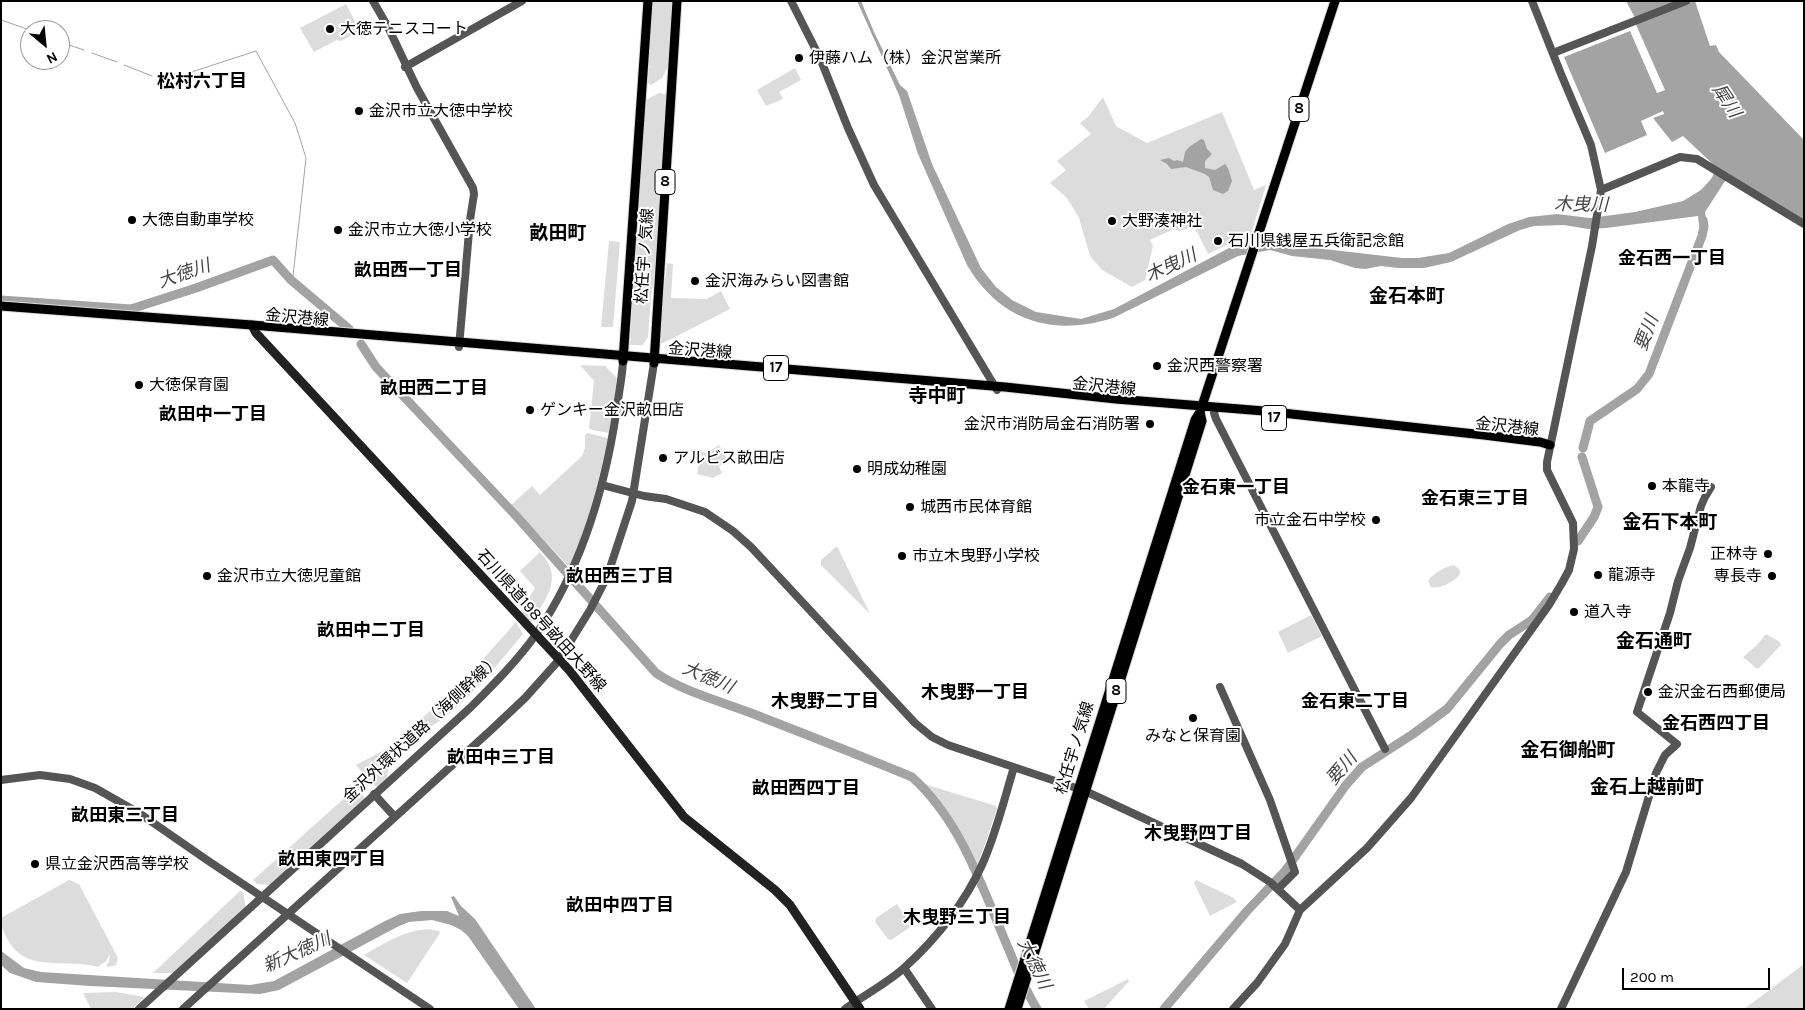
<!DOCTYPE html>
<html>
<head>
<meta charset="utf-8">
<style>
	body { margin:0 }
	#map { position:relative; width:1805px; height:1010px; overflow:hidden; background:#fff; font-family:Karla,sans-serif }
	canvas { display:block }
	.frame { position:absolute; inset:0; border:2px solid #000; pointer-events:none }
	.north { position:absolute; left:20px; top:20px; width:50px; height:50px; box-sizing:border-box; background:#fff; border:1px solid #999; border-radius:50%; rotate:152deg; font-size:14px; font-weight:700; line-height:20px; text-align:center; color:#000 }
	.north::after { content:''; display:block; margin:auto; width:18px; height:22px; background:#000; clip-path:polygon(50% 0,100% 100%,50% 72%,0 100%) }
	.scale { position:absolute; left:1622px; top:968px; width:148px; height:22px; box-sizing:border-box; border:2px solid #000; border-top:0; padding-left:6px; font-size:15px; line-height:18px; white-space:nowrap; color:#000; -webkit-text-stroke:4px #fff; paint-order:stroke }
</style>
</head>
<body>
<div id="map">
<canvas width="1805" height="1010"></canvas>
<div class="frame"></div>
<div class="north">N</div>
<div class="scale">200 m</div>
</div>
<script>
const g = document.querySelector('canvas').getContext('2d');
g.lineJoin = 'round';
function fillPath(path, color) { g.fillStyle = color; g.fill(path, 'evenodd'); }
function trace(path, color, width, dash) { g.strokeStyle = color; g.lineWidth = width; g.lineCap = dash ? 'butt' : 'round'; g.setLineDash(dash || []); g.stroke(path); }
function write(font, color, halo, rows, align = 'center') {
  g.font = font + ' Karla,"Noto Sans JP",sans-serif'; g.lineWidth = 4; g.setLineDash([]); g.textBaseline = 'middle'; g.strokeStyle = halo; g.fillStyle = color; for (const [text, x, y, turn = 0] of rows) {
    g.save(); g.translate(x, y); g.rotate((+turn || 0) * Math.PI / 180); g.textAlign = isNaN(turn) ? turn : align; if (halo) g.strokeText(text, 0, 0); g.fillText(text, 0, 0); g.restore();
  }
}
fillPath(new Path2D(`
	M652,1H674L668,66L662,78L651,85L648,83Z
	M346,4L360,31L341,41L337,40L314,52L300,28Z
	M795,68L801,80L779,92L783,99L766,106L757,90Z
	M659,93L665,94L668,102L666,108L655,273L651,296L648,337L643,345H630L644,101Z
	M1103,97L1116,126L1147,143L1222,112L1254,190L1266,185L1250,238L1231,243L1208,254L1194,226L1180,231L1174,229L1150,240L1153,246L1145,280L1132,287L1102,270L1090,256L1079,218L1067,198L1050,183L1066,170L1057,161L1091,134L1080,123L1088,117Z
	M609,241L620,242L613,327H601Z
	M667,263L673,264L671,298L707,299L721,291L730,309L663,343H658Z
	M580,365L605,366L617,378L609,433L592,430L589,428L594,381Z
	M587,433L608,438C598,484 588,524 570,568L511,505L532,486L540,495L582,456L585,448V435Z
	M719,445L728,460L719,466L722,473L713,478L697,474L701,452L707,453Z
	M837,546L870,614L821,565V560Z
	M540,552C564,577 547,598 531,622L520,613L535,588L520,571Z
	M1454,565L1460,570V574C1455,581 1440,590 1431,587L1428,581C1433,573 1445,567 1454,565Z
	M1311,615L1322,636L1288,653L1278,632Z
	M516,622L523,634C500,661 478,690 450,713C433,728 410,737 394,754C389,760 388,771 387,779L378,787L373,785L356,765L392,746L469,675Z
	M1766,634L1780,642L1781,645L1759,668H1756L1743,657L1757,645Z
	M924,784L996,806L997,809L977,867L971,852Z
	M359,785L365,800L271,885L257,884L253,880Z
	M69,880L79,884L118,958L116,965L108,967L106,965L109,962L110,954L106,961L98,967C68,958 26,974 8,940C4,932 1,927 1,918Z
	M1196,880L1234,898L1237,902L1210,916L1194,883Z
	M240,891L243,893L246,908L173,973H153Z
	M897,904L912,926L891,940L888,939L875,922L876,918Z
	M428,929L439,931L440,933L407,983L364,955C385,943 403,931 428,929Z
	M1804,964V1009H1744Z
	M1128,979L1129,981L1104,1009H1089L1084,1001Z
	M116,992L145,997L132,1009H91L83,993Z`), '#dcdcdc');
fillPath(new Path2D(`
	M857,1H861L874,32L900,85L907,91L932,164L981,268L996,287L1012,300L1036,312L1081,319L1114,309L1231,247L1248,243L1264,242L1402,258H1418L1449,253L1508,224L1529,217L1557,214L1590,218L1635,212L1683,201L1701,190L1711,179L1717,168L1683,136L1672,142L1653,118L1664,114L1663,111L1641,121L1647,135L1605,153L1564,57L1630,31L1657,93L1665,90L1637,27L1634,16L1626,1H1695L1710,46L1716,45L1719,52L1804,140V220L1729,175L1705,212L1707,228L1705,232L1700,228L1698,216L1606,228L1588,229L1564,225L1534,226L1520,230L1451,262L1424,268H1398L1381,266L1365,269L1355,268L1330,260L1292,256L1270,250L1238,256L1113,318C1052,337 1000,321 967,265L918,154L899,95Z
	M1201,139L1204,140L1207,149L1212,154L1205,161V168L1215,170L1225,164L1228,168L1232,181L1228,191L1223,194L1213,190L1209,177L1205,174L1186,167L1171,169L1167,164L1160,160L1169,158L1174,161L1177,160L1183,162L1185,152L1189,147Z
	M454,896L461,906L475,919L536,1009H519L468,936L461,930L451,925L432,920L409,922L397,927L279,990L260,994L90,986L36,982L10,973L1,965V951L24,968L41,972L250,985L274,981L383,922L400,914L421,911H447L459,916L451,897Z`), '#a3a3a3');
trace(new Path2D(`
	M1,20L30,30
	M60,42L84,50
	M92,53L117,62
	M124,65L152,76
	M160,78L170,79L256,51L295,123L306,158L293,276L291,280`), '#a3a3a3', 1);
trace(new Path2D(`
	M1,300L131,309L196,288L273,260L291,280L349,329
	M361,344L376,367L518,518L656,673C684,692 720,701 751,713C805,734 859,755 912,777C962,822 983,890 1009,950C1017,970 1025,990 1037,1009
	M1583,448L1590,421L1637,389L1649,374L1702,236L1704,226L1703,220
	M1578,541L1594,517L1598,507L1582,457
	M1164,1009L1247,911L1285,871L1346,785L1362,767L1413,734L1447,709L1500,644L1509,635L1532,620L1550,597`), '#a3a3a3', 9);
const primary = new Path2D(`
	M1,306L252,325L1005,387L1116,399L1264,411L1484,435L1540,442L1550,445
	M623,361L648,1
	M654,363L677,1
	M1009,1009L1195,420L1200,412L1335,1
	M1017,1009L1202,421L1200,412`);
trace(primary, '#dbdbdb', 11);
trace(new Path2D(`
	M373,1L388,27L417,88L473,188L474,194L470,220L459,347
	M791,1L820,58L848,128L874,185L997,390
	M1532,1L1561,74L1591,145L1601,190L1680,157L1697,159L1804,224
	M1553,53L1686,1
	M405,67L522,1
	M1216,407L1214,413L1216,419L1385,749
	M602,485L644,496L666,499L705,512L733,531L751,547L915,723L932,737L948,745L1085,791L1242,864L1270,882L1300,910
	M1220,687L1270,800L1295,872L1278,889
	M1,780L40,775L70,779L95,788L139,813L207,860L430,1009
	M374,794L395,817
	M904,968L932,1009
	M139,1009L471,707C494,684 518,660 537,633C581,568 604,492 616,414C618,397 622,379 623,362
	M183,1009L490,731L525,698L559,660L590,610L607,577L632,501L654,363
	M845,1009C864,995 886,984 904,968C936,939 964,904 982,865C996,834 1004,800 1014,767
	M1233,1009L1257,983L1285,944L1300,910L1367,848L1411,798L1549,605L1562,583L1569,570L1574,549L1573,523L1547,470V462L1592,246L1601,190
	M1561,1009L1626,872L1656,773L1665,755L1677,744L1637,712L1670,613L1678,581L1690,548L1701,506L1705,497L1711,487`), '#555', 8);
trace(new Path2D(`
	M252,325L256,333L569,670L684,817L775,890L790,905L860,1009`), '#222', 9);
trace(primary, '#000', 9);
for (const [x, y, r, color] of [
	[330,29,5,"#000"],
	[799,58,5,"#000"],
	[359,111,5,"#000"],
	[132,220,5,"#000"],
	[1112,221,5,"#000"],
	[338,230,5,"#000"],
	[1218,241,5,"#000"],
	[695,281,5,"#000"],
	[1157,366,5,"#000"],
	[139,385,5,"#000"],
	[530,410,5,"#000"],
	[1150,424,5,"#000"],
	[663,458,5,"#000"],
	[857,469,5,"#000"],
	[1652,486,5,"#000"],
	[910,507,5,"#000"],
	[1376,520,5,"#000"],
	[1768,554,5,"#000"],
	[902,556,5,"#000"],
	[1598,575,5,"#000"],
	[207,576,5,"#000"],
	[1772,576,5,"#000"],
	[1574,612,5,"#000"],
	[1648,692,5,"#000"],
	[1193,718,5,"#000"],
	[35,864,5,"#000"]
]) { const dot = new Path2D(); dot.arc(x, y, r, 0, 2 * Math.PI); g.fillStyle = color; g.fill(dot); trace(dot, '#fff', 2); }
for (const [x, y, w] of [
	[1299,109,20],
	[665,182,20],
	[776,368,25],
	[1274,418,25],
	[1116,691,20]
]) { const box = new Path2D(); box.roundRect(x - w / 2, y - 12.5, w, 25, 4); g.fillStyle = '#fff'; g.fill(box); trace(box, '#000', 1); }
write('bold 15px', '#000', null, [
	["8",1299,109],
	["8",665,182],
	["17",776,368],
	["17",1274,418],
	["8",1116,691]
]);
write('16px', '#000', '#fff', [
	["大徳テニスコート",340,29],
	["伊藤ハム（株）金沢営業所",809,58],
	["金沢市立大徳中学校",369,111],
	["大徳自動車学校",142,220],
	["大野湊神社",1122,221],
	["金沢市立大徳小学校",348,230],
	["石川県銭屋五兵衛記念館",1228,241],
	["金沢海みらい図書館",705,281],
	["金沢西警察署",1167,366],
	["大徳保育園",149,385],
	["ゲンキー金沢畝田店",540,410],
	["金沢市消防局金石消防署",1140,424,"right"],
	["アルビス畝田店",673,458],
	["明成幼稚園",867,469],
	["本龍寺",1662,486],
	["城西市民体育館",920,507],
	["市立金石中学校",1366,520,"right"],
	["正林寺",1758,554,"right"],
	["市立木曳野小学校",912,556],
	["龍源寺",1608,575],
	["金沢市立大徳児童館",217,576],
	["専長寺",1762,576,"right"],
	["道入寺",1584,612],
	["金沢金石西郵便局",1658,692],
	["みなと保育園",1193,736,"center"],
	["県立金沢西高等学校",45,864]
], 'left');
write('16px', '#000', '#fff', [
	["松任宇ノ気線",645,256,-86],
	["金沢港線",297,318,5],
	["金沢港線",700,351,4],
	["金沢港線",1104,387,6],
	["金沢港線",1507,427,6],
	["石川県道198号畝田大野線",541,621,48],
	["金沢外環状道路（海側幹線）",422,729,-43],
	["松任宇ノ気線",1075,748,-73]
]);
write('bold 18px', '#000', '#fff', [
	["松村六丁目",202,82],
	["金石西一丁目",1672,259],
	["畝田西一丁目",408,271],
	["畝田西二丁目",434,389],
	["畝田中一丁目",213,415],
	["金石東一丁目",1236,488],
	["金石東三丁目",1475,499],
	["畝田西三丁目",620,577],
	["畝田中二丁目",371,631],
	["木曳野一丁目",975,693],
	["木曳野二丁目",825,702],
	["金石東二丁目",1355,702],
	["金石西四丁目",1716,724],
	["畝田中三丁目",501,758],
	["畝田西四丁目",806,789],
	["畝田東三丁目",125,816],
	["木曳野四丁目",1198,834],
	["畝田東四丁目",332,860],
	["畝田中四丁目",620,906],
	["木曳野三丁目",957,918]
]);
write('italic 18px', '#444', '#fff', [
	["犀川",1726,101,57],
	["木曳川",1581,205,1],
	["木曳川",1171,266,-25],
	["大徳川",184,274,-19],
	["要川",1647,333,-69],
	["大徳川",708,678,23],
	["要川",1342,769,-49],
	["新大徳川",297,953,-24],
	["大徳川",1034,964,64]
]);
write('bold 19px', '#000', '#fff', [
	["畝田町",558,234],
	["金石本町",1407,297],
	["寺中町",937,397],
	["金石下本町",1670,523],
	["金石通町",1654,642],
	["金石御船町",1568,751],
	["金石上越前町",1647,788]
]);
</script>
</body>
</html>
